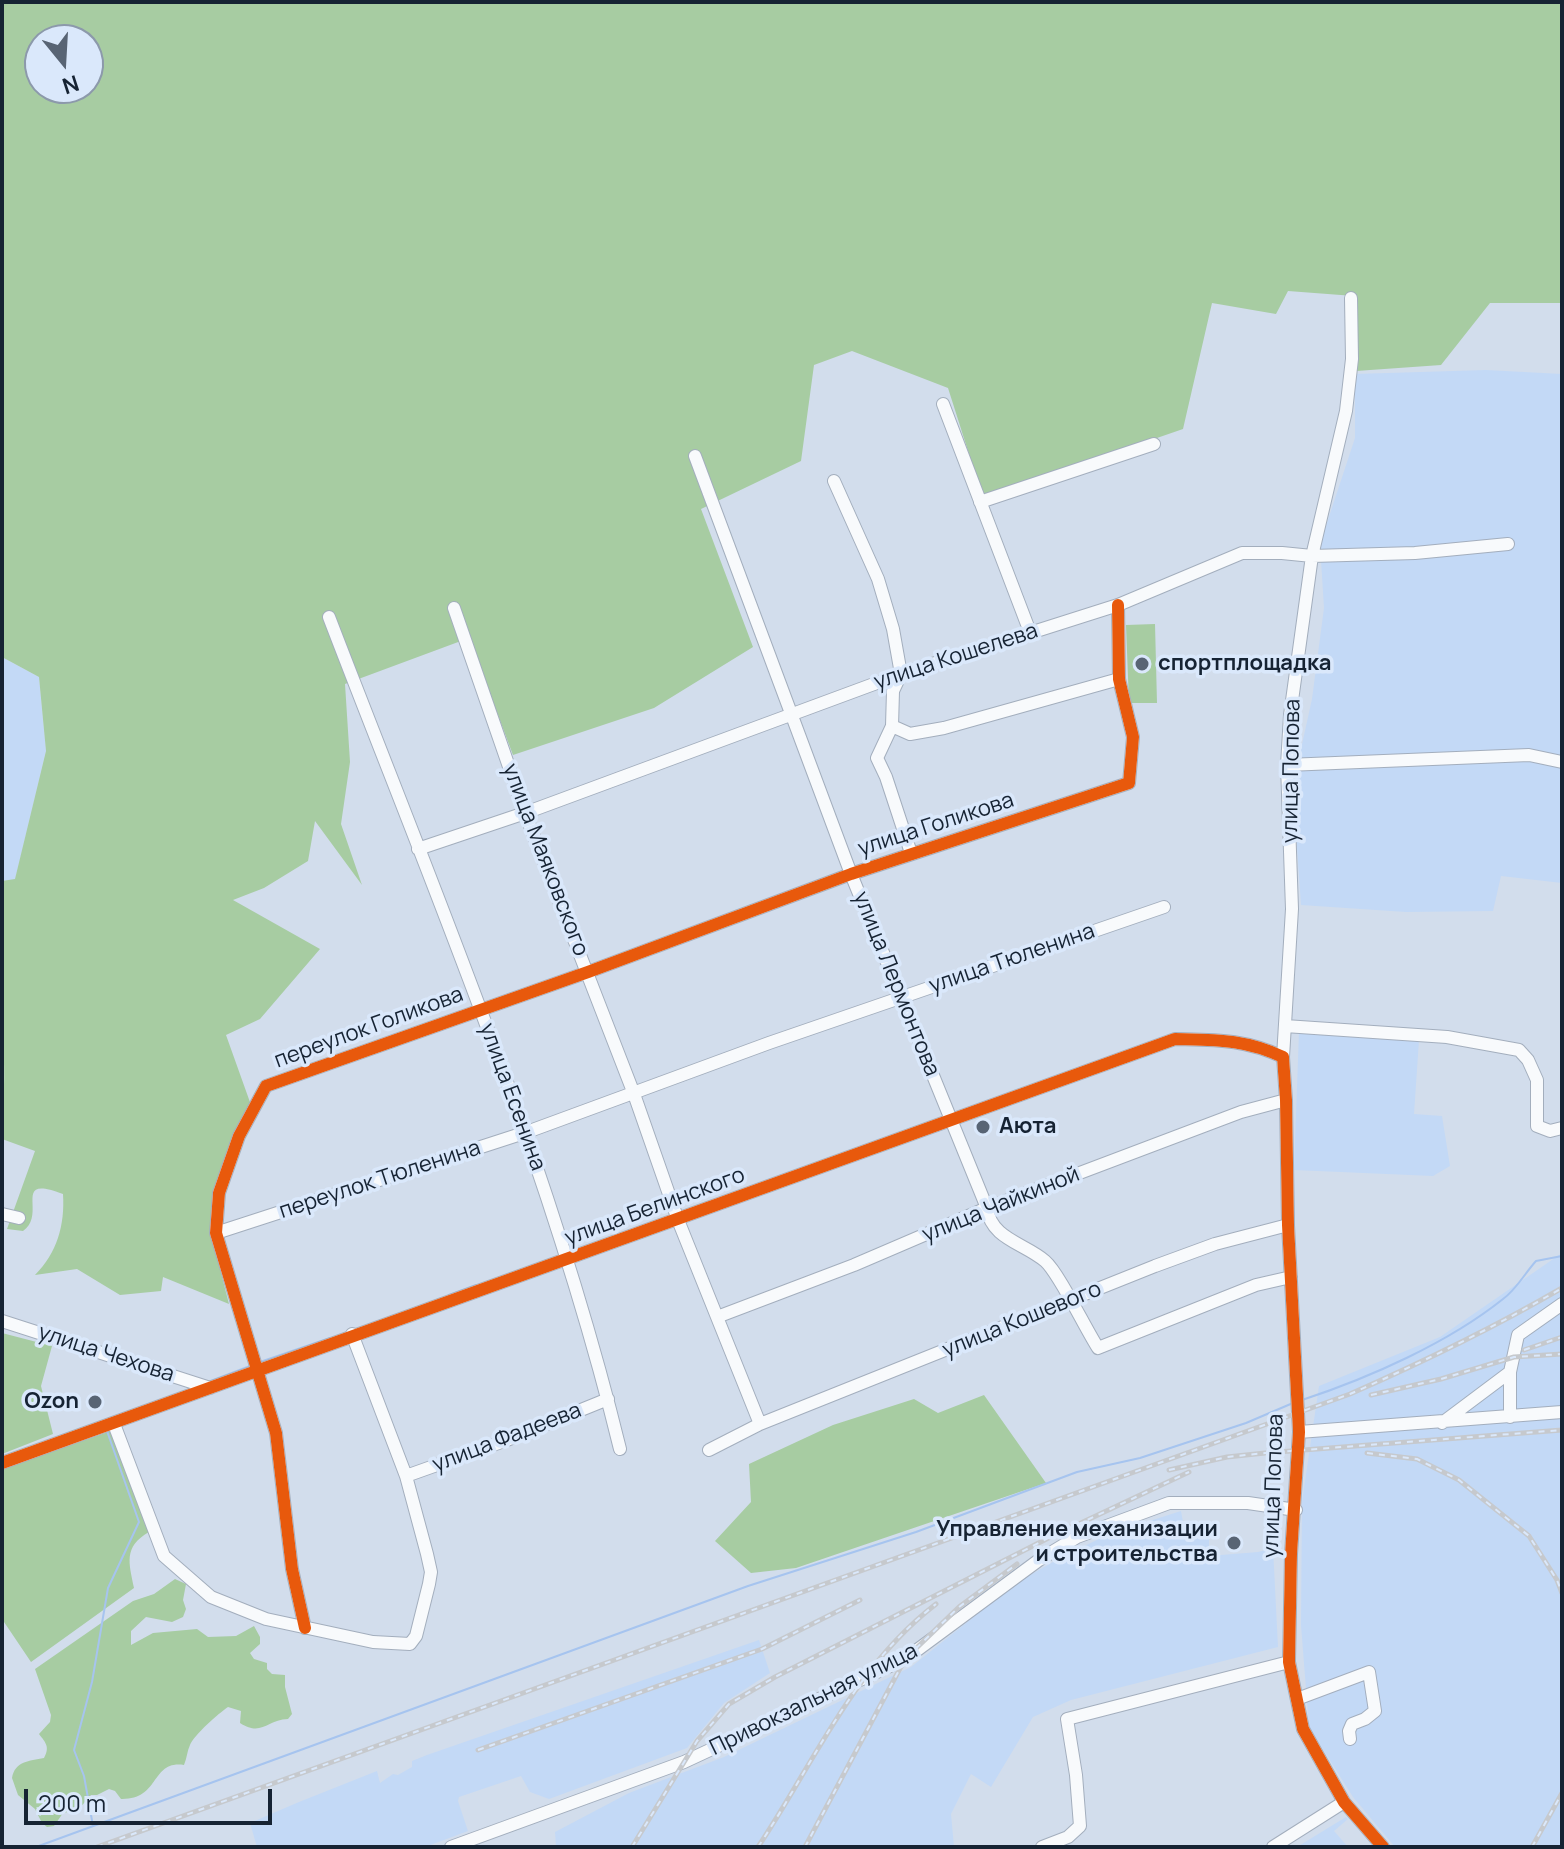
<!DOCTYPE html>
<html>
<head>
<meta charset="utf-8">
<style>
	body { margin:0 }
	#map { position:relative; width:1564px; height:1849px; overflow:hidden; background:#d2ddec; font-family:Manrope,sans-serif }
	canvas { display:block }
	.frame { position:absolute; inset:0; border:4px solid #162333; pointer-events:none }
	.north { position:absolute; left:24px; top:24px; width:80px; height:80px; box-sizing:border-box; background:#dae8fb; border:2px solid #8c99ab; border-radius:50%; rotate:162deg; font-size:22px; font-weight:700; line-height:32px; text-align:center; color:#162333 }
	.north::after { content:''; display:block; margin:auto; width:28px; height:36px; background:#586474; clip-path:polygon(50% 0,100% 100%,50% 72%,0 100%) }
	.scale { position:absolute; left:24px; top:1789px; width:248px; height:36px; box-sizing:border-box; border:4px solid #162333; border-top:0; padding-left:10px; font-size:24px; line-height:28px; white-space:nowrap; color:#162333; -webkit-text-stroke:6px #dae8fb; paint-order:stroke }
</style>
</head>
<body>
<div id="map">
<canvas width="1564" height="1849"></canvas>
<div class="frame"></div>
<div class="north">N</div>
<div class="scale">200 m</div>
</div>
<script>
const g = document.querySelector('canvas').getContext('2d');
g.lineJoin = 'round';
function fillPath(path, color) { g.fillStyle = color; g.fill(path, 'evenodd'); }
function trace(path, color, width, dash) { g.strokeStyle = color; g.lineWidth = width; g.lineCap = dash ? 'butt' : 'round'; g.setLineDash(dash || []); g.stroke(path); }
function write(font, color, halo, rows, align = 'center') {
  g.font = font + ' Manrope,sans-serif'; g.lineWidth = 7; g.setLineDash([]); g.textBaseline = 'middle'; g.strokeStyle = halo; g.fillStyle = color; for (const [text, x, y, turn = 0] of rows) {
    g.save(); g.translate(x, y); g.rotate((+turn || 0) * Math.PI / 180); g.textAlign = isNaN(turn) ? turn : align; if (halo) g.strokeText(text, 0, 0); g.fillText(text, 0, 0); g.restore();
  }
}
fillPath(new Path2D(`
	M1486,370L1562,374V883L1501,876L1493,911L1406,912L1301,905L1296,832L1297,767L1312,699L1324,608L1320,544L1355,438V374Z
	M2,657L39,677L46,751L15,880L2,881Z
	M1299,1032L1419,1040L1414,1114L1442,1116L1450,1166L1433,1176L1294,1170Z
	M1562,1253V1847H1395L1353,1797L1309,1727L1301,1625L1302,1502L1319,1386L1440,1337Z
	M1181,1511L1185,1533L1209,1535V1556L1258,1552L1273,1548L1278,1647L1071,1700L1033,1717L991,1787L971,1774L951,1814L954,1847H556L555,1832L629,1793L724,1757L911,1667L1016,1583L1060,1558L1109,1534Z
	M759,1640L770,1673L724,1703L687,1748L549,1799L530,1792L521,1776L459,1797L458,1801L468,1831L425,1847H257L250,1823L299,1802L377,1771L380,1783L393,1774L398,1775L412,1767V1761L427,1755Z
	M1346,1817L1348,1819L1334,1831L1348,1847H1297Z`), '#c3d9f6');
fillPath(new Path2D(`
	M2,2H1562V303H1490L1441,365L1356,371L1354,296L1288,291L1276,314L1212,303L1183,429L983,498L948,388L852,351L814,365L801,461L701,509L753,647L654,708L513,755L469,638L345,684L350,762L341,824L362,885L315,821L308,861L264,888L233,900L320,949L260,1019L226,1035L251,1105L211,1234L229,1304L163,1277L161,1291L120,1295L77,1269L35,1275C57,1253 65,1225 63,1194C10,1174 48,1214 23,1231L7,1229L35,1151L2,1139C2,1109 7,1072 2,1043V881L15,879L46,751L39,677L2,657ZM40,40H88V88H40Z
	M1155,624L1157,703H1129L1126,625Z
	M2,1333L52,1346L41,1386L53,1434L2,1454Z
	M984,1395L1046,1483L796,1568L751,1573L715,1541L751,1502L749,1464L833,1425L914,1399L938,1413Z
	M111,1431L149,1532C123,1547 129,1563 134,1588L31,1662L2,1619V1469Z
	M175,1579L186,1584L183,1600L186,1609L183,1617L172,1622L146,1617L131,1631V1645L153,1633L197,1629L208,1637L236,1636L254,1626L260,1637V1644L250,1653L254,1659L267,1663V1669L272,1674L285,1675V1687L292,1714L288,1719C266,1720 262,1737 240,1723L241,1711L228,1707C219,1713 194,1735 190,1745C187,1751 187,1758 184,1765C150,1760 161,1800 121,1799L115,1791L109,1789L97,1795H91L78,1810L63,1813L54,1826L47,1827L42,1823L35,1809L18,1795L12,1778C15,1761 29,1761 44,1758C50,1747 46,1743 39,1734L50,1722L51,1715L35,1669L133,1601L154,1594Z`), '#a7cca2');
trace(new Path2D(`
	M449,1295L476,1285
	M260,1362L330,1338
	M208,1382L250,1366
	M1302,1400C1369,1378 1448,1343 1503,1299C1516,1290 1525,1273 1536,1261L1562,1256
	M93,1826L84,1776L74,1750L92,1682L108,1588L139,1522L107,1431
	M36,1847L748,1586L916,1532L1077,1472L1140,1458L1246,1423L1293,1403`), '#a6c4ef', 2);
const minor = new Path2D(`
	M943,404L1030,632
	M695,456L851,874L987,1208C991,1239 1024,1243 1045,1261C1059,1273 1086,1330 1098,1348L1256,1285L1291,1277
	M834,481L878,579L893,629L901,674L893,691L892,726L877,758L886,777L911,853
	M980,502L1154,444
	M454,608L525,813L634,1094L678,1220L760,1424
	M329,617C434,891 550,1163 620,1449
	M892,726L910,734L944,728L1119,679
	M1287,765L1529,755L1562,762
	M418,849L525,813L901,674L1118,605L1242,553H1282L1312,556L1415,553L1508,544
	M1285,1026L1447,1037L1519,1050L1528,1060L1537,1080V1126L1550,1131L1562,1128
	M1283,1057L1292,909L1287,765L1290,715L1312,556L1346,411L1352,359L1351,298
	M2,1214L19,1218
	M216,1233L527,1132L769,1043L1164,907
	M717,1317L854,1265L987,1208L1241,1112L1286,1100
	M2,1321L210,1388
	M1510,1417V1372L1518,1335L1562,1304
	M1442,1423L1510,1372
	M114,1424L164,1556L211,1597L266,1619L373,1642L410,1644L416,1636L429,1584L431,1572L427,1554L406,1476L352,1334
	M1299,1432L1562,1412
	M709,1450L760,1424L1155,1266L1215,1244L1288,1225
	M2,1463L1175,1039C1216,1040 1245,1039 1283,1057L1286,1100L1288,1225L1299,1432L1291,1554L1289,1662L1303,1729L1344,1802L1383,1847
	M406,1476L507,1440L608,1399
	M305,1628L292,1569L276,1433L216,1233L219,1193L239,1136L266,1086L588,972L851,874L1129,783L1133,737L1119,679L1118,605
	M1297,1699L1369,1672L1375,1711L1365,1719L1352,1724L1349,1731L1350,1739
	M451,1847L684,1762L905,1659L1039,1560L1077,1537L1169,1503H1248L1296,1510
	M1042,1847L1068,1837L1080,1826L1076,1775L1067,1719L1289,1662
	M1273,1847L1344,1802`);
trace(minor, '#a3aebd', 14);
trace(minor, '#f8fafc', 12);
const rail = new Path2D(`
	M1524,1350L1562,1337
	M1371,1395L1441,1379L1514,1357L1562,1354
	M1367,1453L1417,1459L1459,1480L1529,1536L1557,1580L1562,1593
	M1169,1470L1227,1457L1265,1453L1562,1430
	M1066,1530L1189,1472
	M478,1750L762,1649L860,1600
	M97,1847L1350,1394C1423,1362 1493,1328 1562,1288
	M632,1847L697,1741L729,1704L775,1677L1074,1525
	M758,1847C814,1763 853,1668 936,1604
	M805,1847L905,1659L959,1607L1017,1564
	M1532,1847L1562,1793`);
trace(rail, '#c6c9cd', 5);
trace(rail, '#dae8fb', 2, [6]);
trace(new Path2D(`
	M2,1463L1175,1039C1216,1040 1245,1039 1283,1057L1286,1100L1288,1225L1299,1432L1291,1554L1289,1662L1303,1729L1344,1802L1383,1847
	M305,1628L292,1569L276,1433L216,1233L219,1193L239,1136L266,1086L588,972L851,874L1129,783L1133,737L1119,679L1118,605`), '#e8590c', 12);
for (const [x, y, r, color] of [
	[1142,664,8,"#586474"],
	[983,1127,8,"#586474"],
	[95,1402,8,"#586474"],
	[1234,1543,8,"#586474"]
]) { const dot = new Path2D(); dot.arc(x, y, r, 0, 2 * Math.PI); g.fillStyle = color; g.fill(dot); trace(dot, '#dae8fb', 3); }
write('22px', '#162333', '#dae8fb', [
	["улица Кошелева",956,657,-18],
	["улица Попова",1292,771,-89],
	["улица Голикова",936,825,-18],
	["улица Маяковского",545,860,69],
	["улица Тюленина",1012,959,-19],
	["улица Лермонтова",896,984,68],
	["переулок Голикова",369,1028,-20],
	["улица Есенина",512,1097,70],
	["переулок Тюленина",380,1180,-18],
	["улица Чайкиной",1001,1205,-22],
	["улица Белинского",655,1207,-20],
	["улица Кошевого",1022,1320,-22],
	["улица Чехова",106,1354,18],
	["улица Фадеева",507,1438,-21],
	["улица Попова",1274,1486,-88],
	["Привокзальная улица",814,1700,-26]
]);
write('bold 22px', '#162333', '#dae8fb', [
	["спортплощадка",1158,664],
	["Аюта",999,1127],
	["Ozon",79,1402,"right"],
	["Управление механизации",1218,1530,"right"],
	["и строительства",1218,1555,"right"]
], 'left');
</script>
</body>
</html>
